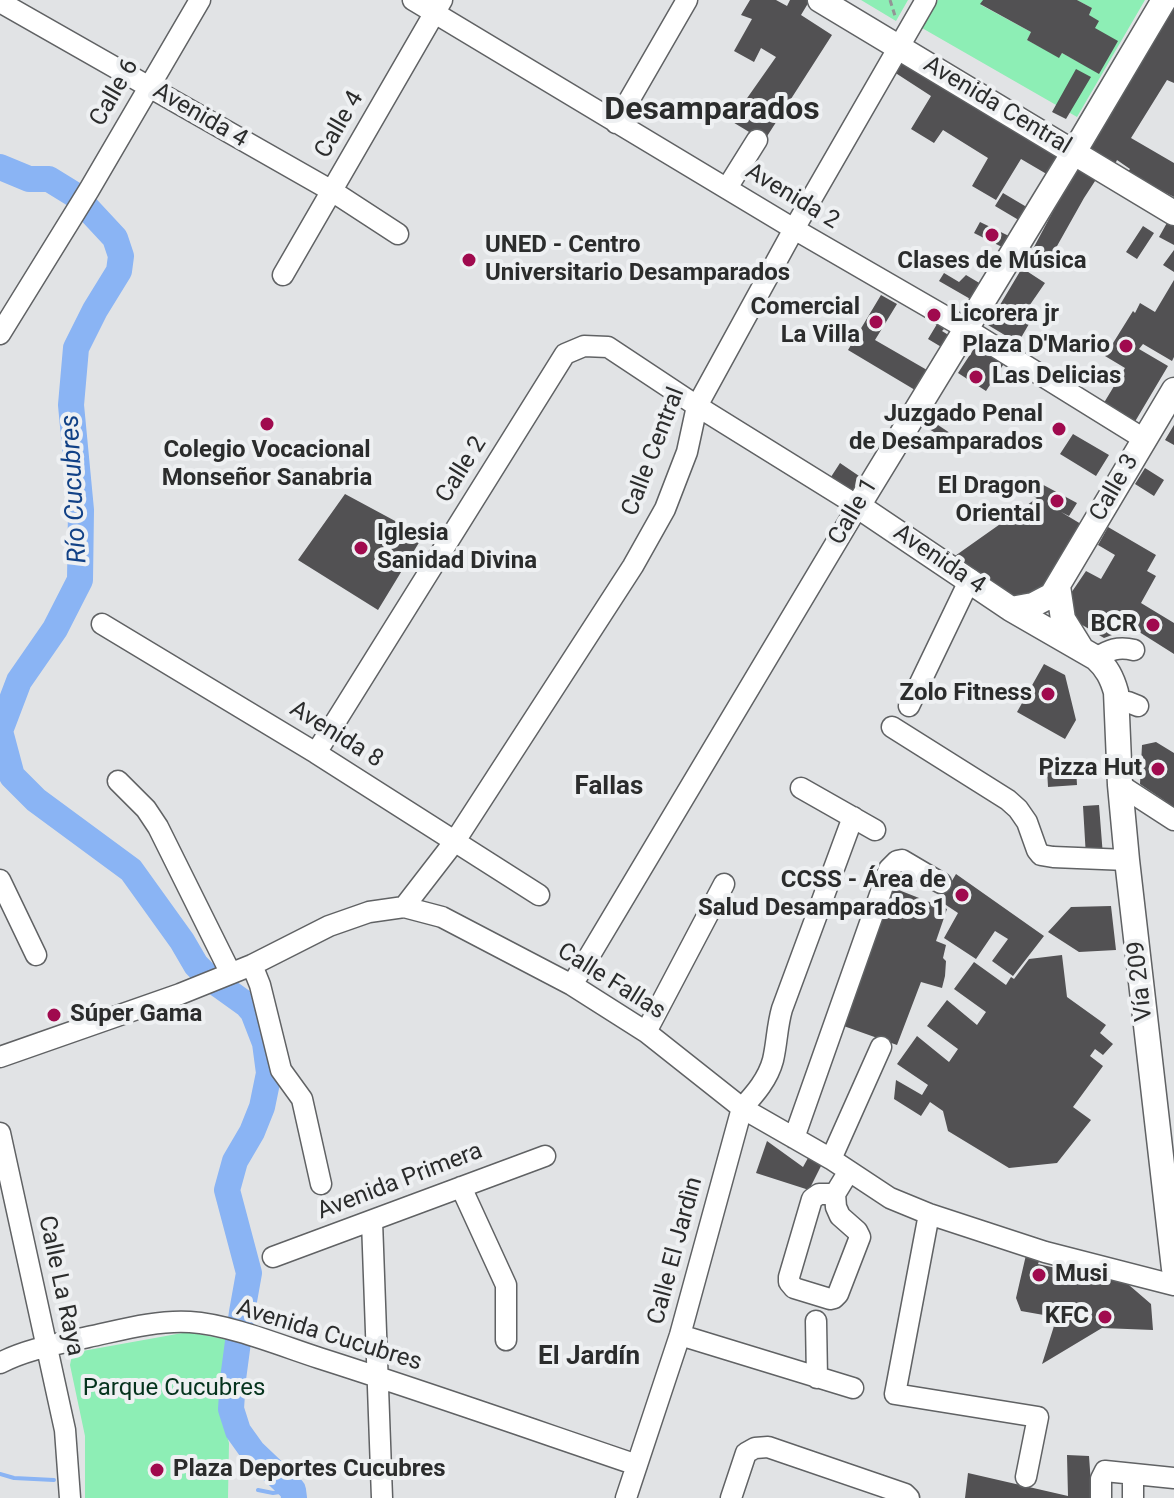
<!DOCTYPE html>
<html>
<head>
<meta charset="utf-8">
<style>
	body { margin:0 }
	canvas { display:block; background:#e1e3e5 }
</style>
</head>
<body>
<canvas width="1174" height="1498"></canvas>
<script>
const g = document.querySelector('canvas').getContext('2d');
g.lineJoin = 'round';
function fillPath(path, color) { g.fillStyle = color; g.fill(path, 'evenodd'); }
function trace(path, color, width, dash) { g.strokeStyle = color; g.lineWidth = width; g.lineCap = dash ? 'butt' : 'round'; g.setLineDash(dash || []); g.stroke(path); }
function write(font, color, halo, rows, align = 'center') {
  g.font = font + ' Roboto,sans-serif'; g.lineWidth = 8; g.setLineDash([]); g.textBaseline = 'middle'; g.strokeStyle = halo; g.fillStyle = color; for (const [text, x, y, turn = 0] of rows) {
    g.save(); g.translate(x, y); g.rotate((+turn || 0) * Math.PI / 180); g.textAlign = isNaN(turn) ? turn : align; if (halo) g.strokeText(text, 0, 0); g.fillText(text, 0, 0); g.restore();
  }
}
fillPath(new Path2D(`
	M861,0H908L896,21Z
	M938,0H983L981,5L1031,32L1027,40L1059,57L1062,53L1099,73L1095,28L1089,15L1092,8L1077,0H1145L1077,117L922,28Z
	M188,1332L234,1341L227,1389L224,1424L229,1443L228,1498H85V1436L70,1365L72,1355L77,1352Z`), '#8deeb5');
trace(new Path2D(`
	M0,1474L14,1478L54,1480
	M258,1490L273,1493L293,1490`), '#8ab4f4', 4);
trace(new Path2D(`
	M0,167L29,179H49L75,195L115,238L121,256L119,271L95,310L76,348L71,405L81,510L80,580L55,629L19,681L0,731L12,776L36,800L131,870L182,941L196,965L208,977L247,1005L253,1012L265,1043L269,1073L262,1107L252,1132L235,1161L227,1190L249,1273L242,1312L233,1379L231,1409L238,1431L253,1452L293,1490L294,1498`), '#8ab4f4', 26);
fillPath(new Path2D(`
	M750,0H776L787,6L790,0H810L801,15L832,35L764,141L731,121L776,57L761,48L754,62L734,51L752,19L741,15Z
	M983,0H1077L1092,8L1089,15L1099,21L1095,28L1118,41L1099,74L1062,53L1059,58L1027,40L1031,32L980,4Z
	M1174,6V83L1167,80L1131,138L1174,163V197L1127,173L1130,169L1117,160L1114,166L1092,154L1090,149L1133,73Z
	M905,59L1058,154L1050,176L1021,159L996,200L972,186L988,158L943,130L934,143L911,129L931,96L894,72Z
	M1076,69L1091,77L1066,119L1052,112Z
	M1081,168L1097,178L1084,198L1043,271L1026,262L1075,170Z
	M1003,193L1030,209L1022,222L995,206Z
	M1168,221L1174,224V245L1159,237Z
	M980,222L1009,236L1004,248L974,233Z
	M1143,226L1154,233L1137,259L1126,252Z
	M1174,250V272L1163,265Z
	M1022,268L1045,283L1025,312L1033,317L1018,343L988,325Z
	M944,273L959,282L966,275L981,284L972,300L939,281Z
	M1174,280V357L1172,361L1143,344L1139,349L1168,366L1133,425L1102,406L1125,368L1105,356L1133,311L1135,313L1140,303L1155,312Z
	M881,295L897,304L875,340L927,370L915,390L848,350Z
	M937,324L944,329L942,331L950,336L943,348L928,339Z
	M977,344L1005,362L986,391L958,373Z
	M929,419L956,437L952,443L924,426Z
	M1174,425V445L1165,440Z
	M1073,434L1109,455L1096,476L1060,454Z
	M840,463L862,478L851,495L829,480Z
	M1145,468L1164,480L1154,496L1135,484Z
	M1036,481L1077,503L1069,516L1061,512L1091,530L1032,606L945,563L1037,498L1029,494Z
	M345,494L423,536L378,610L298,560Z
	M1108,527L1156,555L1147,571L1156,576L1141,603L1174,623V654L1125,623L1120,632L1104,638L1069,617L1067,599L1086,571L1101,579L1115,555L1098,545Z
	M1044,664L1065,675L1076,720L1065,739L1017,712Z
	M1156,742L1174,753V807L1140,784L1142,745Z
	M1076,767L1077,785L1048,787L1047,769Z
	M1099,805L1103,856L1086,857L1083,806Z
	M956,874L1044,936L1013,976L992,961L1008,939L995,931L976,959L944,938L958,913L940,901Z
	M886,885L947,909L936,941L946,945L943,958L946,961L945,976L942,988L921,982L897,1045L838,1024Z
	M1111,906L1116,950L1079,952L1048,932L1071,907Z
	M1062,955L1067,997L1106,1025L1100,1033L1113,1044L1103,1055L1095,1049L1090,1056L1103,1066L1073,1107L1091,1120L1057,1163L1009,1168L948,1131L943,1111L930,1102L921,1116L894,1099L896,1080L922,1095L928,1085L897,1064L917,1036L949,1062L958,1049L927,1026L947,1000L977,1025L986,1012L954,989L974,962L1006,985L1011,977L1014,979L1029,959Z
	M767,1141L803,1167L808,1158L821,1166L809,1190L756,1173Z
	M1026,1255L1040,1259L1038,1264L1087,1275L1090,1272L1122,1279L1151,1304L1153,1330L1102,1328L1042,1364L1060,1307L1055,1317L1021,1311L1016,1298Z
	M1067,1455L1089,1456L1092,1498H965L968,1473L1068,1496Z`), '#525153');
const minor = new Path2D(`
	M413,0L794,229L965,328L1144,439
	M0,2L332,191L398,234
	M616,123L687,0
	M727,188L757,140
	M283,275L442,0
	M0,334L89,190L200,0
	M102,624L316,753L539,895
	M1096,658C1109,650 1118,646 1134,650
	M1116,700L1128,702L1138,706
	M909,706L970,579
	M892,727L1008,800L1018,809L1027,822L1037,850L1041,855L1053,857L1127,860
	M316,753L565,354L584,346L608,347L697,406L858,506L572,985
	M118,781L146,809L158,827L230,972
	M1120,785L1174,820
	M801,788L875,830
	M0,880L36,955
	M404,907L455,841L633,566L665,509L687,452L697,406L794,229L926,0
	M252,965L260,985L281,1070L302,1099L321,1184
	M646,1032L724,884
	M0,1057L180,994L252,965L329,926L369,912L404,907L442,917L572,985L646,1032L742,1108L831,1159L890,1198L929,1214L1045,1252L1174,1285
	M0,1133L65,1430L70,1498
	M794,1138L889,869L897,861L902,860L941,883
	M831,1159L881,1047
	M461,1187L506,1285V1340
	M835,1194H819L812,1199L789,1277V1282L794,1288L830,1299L834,1298L838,1294L860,1237L857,1231L840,1216L836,1207L835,1194L849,1171
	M929,1214L895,1394L1038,1417L1026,1477
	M372,1221L382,1498
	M273,1257L545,1156
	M816,1321L817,1378
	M680,1335L853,1388
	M0,1363C27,1349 58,1344 88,1337C121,1330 155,1320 190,1322C228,1324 282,1346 319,1358C426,1392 531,1429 637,1465
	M626,1498L680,1335L742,1108C755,1094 768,1079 773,1060C777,1043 777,1026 782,1009L853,817
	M731,1498L746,1453L755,1448L768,1447L905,1494L909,1498
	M1101,1498V1479L1105,1471L1174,1478
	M1133,1498V1474`);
const major = new Path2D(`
	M820,0L1174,213
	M1164,0L1074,152L858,506L1011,609L1096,658C1107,668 1112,678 1116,692L1120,785L1127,860L1174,1269
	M1058,586L1063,619L1081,648
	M1011,609L1033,605L1052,595L1174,390`);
trace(minor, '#606264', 23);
trace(major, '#606264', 27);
trace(new Path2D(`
	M890,0L896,19`), '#939496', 3, [6, 4]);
trace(minor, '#fff', 20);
trace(major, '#fff', 24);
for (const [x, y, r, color] of [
	[992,235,8,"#a00a4e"],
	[469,260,8,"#a00a4e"],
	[934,315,8,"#a00a4e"],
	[876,322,8,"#a00a4e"],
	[1126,346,8,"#a00a4e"],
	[976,377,8,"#a00a4e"],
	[267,424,8,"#a00a4e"],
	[1059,429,8,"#a00a4e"],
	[1057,501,8,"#a00a4e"],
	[361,548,8,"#a00a4e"],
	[1153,625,8,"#a00a4e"],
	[1048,694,8,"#a00a4e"],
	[1158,769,8,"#a00a4e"],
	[962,895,8,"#a00a4e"],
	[54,1015,8,"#a00a4e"],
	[1039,1275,8,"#a00a4e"],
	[1105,1317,8,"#a00a4e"],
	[157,1470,8,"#a00a4e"]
]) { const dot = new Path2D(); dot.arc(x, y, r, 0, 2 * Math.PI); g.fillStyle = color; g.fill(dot); trace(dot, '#eef0f2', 3); }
write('24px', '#2b2c2c', '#eef0f2', [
	["Calle 6",115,93,-60],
	["Avenida Central",997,106,31],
	["Avenida 4",200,116,30],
	["Calle 4",340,125,-60],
	["Avenida 2",792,197,31],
	["Calle Central",654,452,-69],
	["Calle 2",462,470,-58],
	["Calle 3",1115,488,-60],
	["Calle 1",854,512,-59],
	["Avenida 4",939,560,34],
	["Avenida 8",336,735,32],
	["Vía 209",1141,981,-96],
	["Calle Fallas",611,982,32],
	["Avenida Primera",400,1182,-21],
	["Calle El Jardìn",676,1251,-75],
	["Calle La Raya",60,1286,78],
	["Avenida Cucubres",329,1336,17]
]);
write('bold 24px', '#2b2c2c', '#eef0f2', [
	["UNED - Centro",485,246,"left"],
	["Universitario Desamparados",485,274,"left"],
	["Clases de Música",992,262,"center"],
	["Comercial",860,308],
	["La Villa",860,336],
	["Licorera jr",950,315,"left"],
	["Plaza D'Mario",1110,346],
	["Las Delicias",992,377,"left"],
	["Juzgado Penal",1043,415],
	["de Desamparados",1043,443],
	["Colegio Vocacional",267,451,"center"],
	["Monseñor Sanabria",267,479,"center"],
	["El Dragon",1041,487],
	["Oriental",1041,515],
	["Iglesia",377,534,"left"],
	["Sanidad Divina",377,562,"left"],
	["BCR",1137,625],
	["Zolo Fitness",1032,694],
	["Pizza Hut",1142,769],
	["CCSS - Área de",946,881],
	["Salud Desamparados 1",946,909],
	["Súper Gama",70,1015,"left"],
	["Musi",1055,1275,"left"],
	["KFC",1089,1317],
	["Plaza Deportes Cucubres",173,1470,"left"]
], 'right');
write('24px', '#05331d', '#eef0f2', [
	["Parque Cucubres",174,1389]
]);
write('italic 26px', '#114186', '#eef0f2', [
	["Río Cucubres",75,489,-93]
]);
write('bold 26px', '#2b2c2c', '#eef0f2', [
	["Fallas",609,787],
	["El Jardín",589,1357]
]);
write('bold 32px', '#2b2c2c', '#eef0f2', [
	["Desamparados",712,111]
]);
</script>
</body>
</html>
